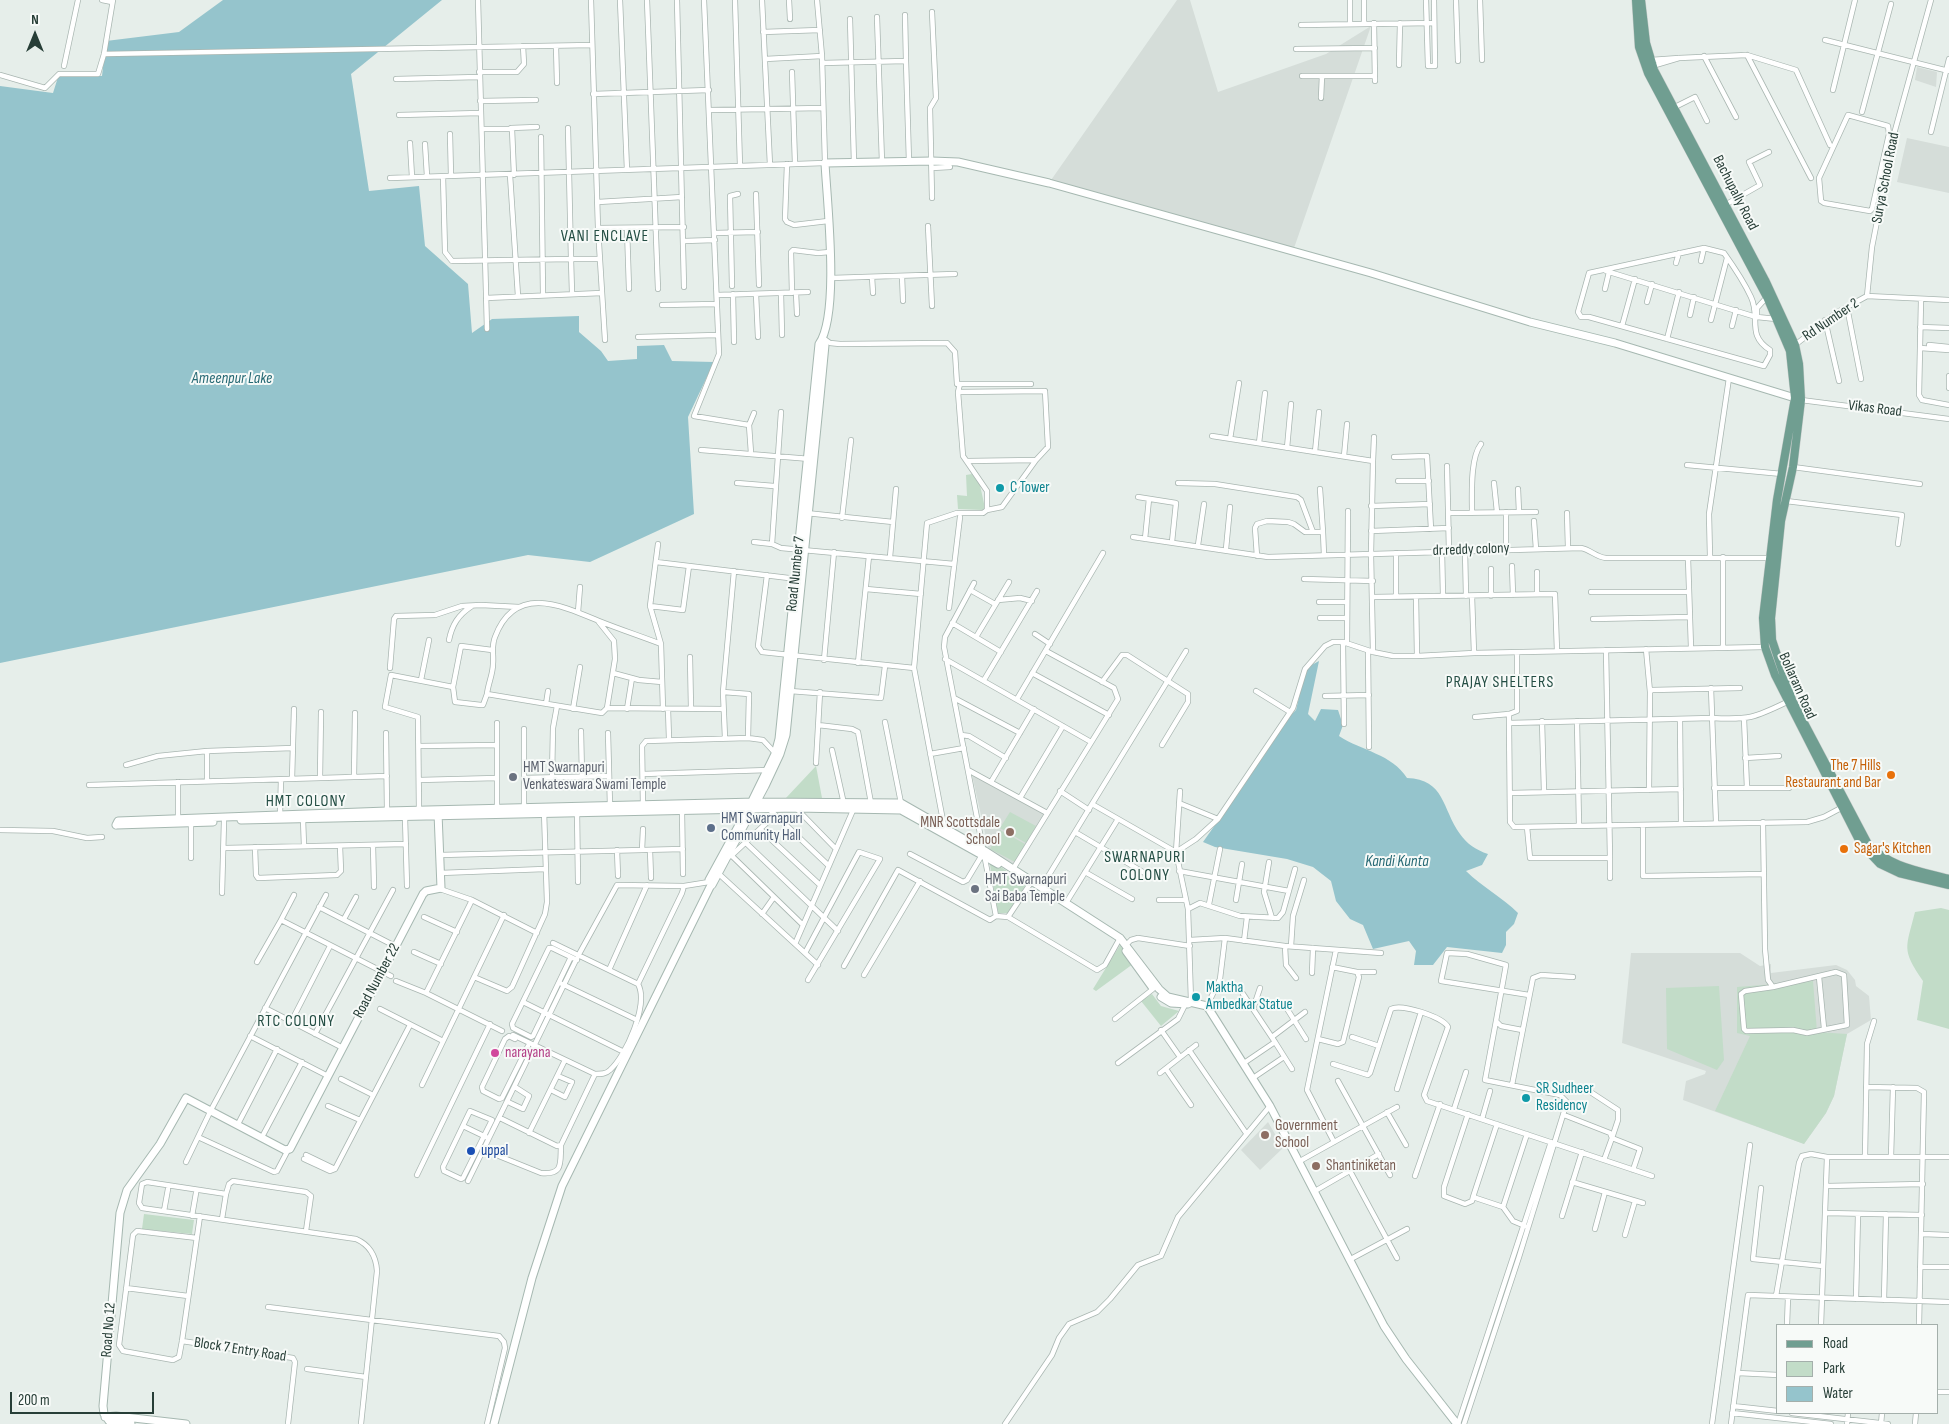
<!DOCTYPE html>
<html>
<head>
<meta charset="utf-8">
<style>
	body { margin:0 }
	#map { position:relative; width:1949px; height:1424px; overflow:hidden; background:#e6eeea; font-family:"Sofia Sans Condensed",sans-serif }
	canvas { display:block }
	.legend { position:absolute; left:1776px; top:1324px; width:162px; height:90px; box-sizing:border-box; background:#f7faf8; border:1px solid #a4afab; margin:0; padding:6px 9px; list-style:none; font-size:15px; color:#273e37 }
	.legend li { display:flex; align-items:center; gap:10px; height:25px }
	.legend b { width:25px; border:1px solid #a4afab }
	.north { position:absolute; left:10px; top:10px; width:50px; height:50px; -webkit-text-stroke:4px #f7faf8; paint-order:stroke; rotate:0deg; font-size:14px; font-weight:700; line-height:20px; text-align:center; color:#273e37 }
	.north::after { content:''; display:block; margin:auto; width:18px; height:22px; background:#273e37; clip-path:polygon(50% 0,100% 100%,50% 72%,0 100%) }
	.scale { position:absolute; left:10px; top:1392px; width:144px; height:22px; box-sizing:border-box; border:2px solid #273e37; border-top:0; padding-left:6px; font-size:15px; line-height:18px; white-space:nowrap; color:#273e37; -webkit-text-stroke:4px #f7faf8; paint-order:stroke }
</style>
</head>
<body>
<div id="map">
<canvas width="1949" height="1424"></canvas>
<ul class="legend">
<li><b style="height:6px;background:#709e91"></b>Road</li>
<li><b style="height:14px;background:#c2dcc8"></b>Park</li>
<li><b style="height:14px;background:#95c4cc"></b>Water</li>
</ul>
<div class="north">N</div>
<div class="scale">200 m</div>
</div>
<script>
const g = document.querySelector('canvas').getContext('2d');
g.lineJoin = 'round';
function fillPath(path, color) { g.fillStyle = color; g.fill(path, 'evenodd'); }
function trace(path, color, width, dash) { g.strokeStyle = color; g.lineWidth = width; g.lineCap = dash ? 'butt' : 'round'; g.setLineDash(dash || []); g.stroke(path); }
function write(font, color, halo, rows, align = 'center') {
  g.font = font + ' "Sofia Sans Condensed",sans-serif'; g.lineWidth = 4; g.setLineDash([]); g.textBaseline = 'middle'; g.strokeStyle = halo; g.fillStyle = color; for (const [text, x, y, turn = 0] of rows) {
    g.save(); g.translate(x, y); g.rotate((+turn || 0) * Math.PI / 180); g.textAlign = isNaN(turn) ? turn : align; if (halo) g.strokeText(text, 0, 0); g.fillText(text, 0, 0); g.restore();
  }
}
fillPath(new Path2D(`
	M1177,0H1190L1218,92L1326,54L1371,26L1293,251L1049,183Z
	M1917,67L1937,72L1936,87L1915,80Z
	M1907,138L1949,147V193L1897,182Z
	M972,775L1046,814L1014,868L989,851Z
	M1631,953H1740L1760,966L1771,964V973L1836,965L1847,970L1855,980L1856,986L1869,996L1871,1020L1847,1034L1834,1096L1826,1113L1804,1144L1683,1100L1686,1081L1705,1074L1706,1071L1622,1043Z
	M1268,1122L1283,1148L1260,1170L1241,1150Z`), '#d5ddd9');
fillPath(new Path2D(`
	M972,474L980,485L985,508L982,510L958,509L957,495L967,496L966,475Z
	M816,766L822,798L785,799Z
	M1010,812L1036,826L1026,843L1000,828Z
	M1000,830L1025,844L1015,862L990,849Z
	M989,859L1026,884L1009,913H998Z
	M1941,908L1949,910V1029L1917,1020L1923,981C1901,949 1906,948 1915,912Z
	M1120,945L1133,964L1096,991L1093,989Z
	M1813,981L1817,1032L1847,1034L1834,1096L1826,1113L1804,1144L1715,1111L1750,1036L1737,1033V987Z
	M1719,986L1724,1060L1717,1070L1667,1049L1666,988Z
	M1152,994L1161,1006L1179,1011L1161,1026L1141,1001Z
	M144,1214L194,1220L192,1234L142,1229Z`), '#c2dcc8');
fillPath(new Path2D(`
	M223,0H442L351,74L369,191L419,186L425,246L468,284L472,333L492,319L579,316V332L601,351L608,361L637,359V346L664,345L672,361L714,362L688,417L694,514L590,562L528,555L0,663V86L53,93L59,74L102,76L106,41L179,32Z
	M1319,661L1308,714L1315,721L1321,709L1338,710L1343,725L1339,736C1362,751 1392,754 1407,778C1445,779 1442,809 1460,834C1467,844 1476,850 1488,854L1482,865L1466,871C1482,887 1502,897 1518,913L1514,924L1506,932V945L1502,953L1447,947L1433,965H1414L1416,951L1409,941L1373,949L1363,925L1350,919L1336,901L1331,881L1313,867L1287,859L1215,847L1203,842L1256,767L1280,726L1296,710L1306,668Z`), '#95c4cc');
const street = new Path2D(`
	M102,0L112,2
	M478,0L487,329
	M591,0L598,228L605,340
	M620,0L627,170
	M647,0L658,289
	M677,0L684,287
	M704,0L719,354L694,416L749,425L751,453
	M735,0L740,166
	M762,0L770,165
	M789,0L790,19
	M1350,0V24
	M1364,0V24
	M1426,0L1428,66H1435L1434,0
	M1456,0L1458,61
	M1480,0L1482,60
	M932,12L936,98L930,108L932,198
	M905,15L906,61
	M877,17L882,162
	M850,19L854,163
	M1374,23L1375,81
	M1301,25L1434,23
	M763,32L820,30
	M1825,40L1949,71
	M556,46L557,83
	M1296,49L1375,48
	M104,54L592,45
	M1747,55L1811,178
	M1704,56L1736,117
	M1679,58L1747,55L1796,70L1830,145
	M765,59L822,56
	M1651,60L1679,58L1652,66
	M822,63L906,61L909,162
	M1399,65L1400,23
	M64,66L78,0
	M479,72H517L524,64L523,46
	M792,72L795,164
	M0,75L45,88L59,74H98L104,54L113,0
	M1302,76H1375
	M396,79L479,77
	M1833,90L1855,0
	M593,94L709,90
	M1321,98L1322,76
	M480,101L536,100
	M1673,108L1695,97L1707,121
	M709,110L823,108
	M1862,112L1891,4
	M399,115L481,113
	M1848,115L1888,126L1889,134L1872,209L1870,211L1824,203L1821,201L1819,178Z
	M511,128L537,127
	M482,129H512L514,175
	M1931,132L1949,59
	M450,134L451,176
	M541,137L543,295
	M410,143L412,177
	M425,144L427,176
	M787,164L785,219L787,222L794,225L828,221
	M932,168L950,167
	M510,175L518,296
	M443,176L445,252L452,261L571,259L568,128
	M390,178L825,163L822,56L817,0
	M756,194L759,285
	M598,202L682,197
	M1725,205L1760,185L1749,162L1769,152
	M928,226L932,306
	M598,228L684,227
	M627,228L629,289
	M714,233L758,232
	M684,241L715,240
	M1704,248L1724,253C1734,267 1744,282 1751,297C1761,318 1746,335 1770,350V355L1764,366L1589,317H1581L1578,312L1589,273Z
	M1701,261L1704,248
	M1676,263L1679,253
	M1606,271L1756,317
	M902,276L903,301
	M872,277L873,293
	M831,278L955,274
	M732,286L730,196L738,194
	M1605,289L1609,272
	M572,293L571,259H600
	M781,293L782,335
	M792,293L791,252L793,250L818,253L830,252
	M796,293L797,314
	M733,294L734,342
	M756,294L758,337
	M717,295L808,292
	M1867,296L1872,247L1894,134L1931,0
	M1867,296L1949,300
	M1767,297L1757,308V317L1776,319
	M486,298L602,293
	M1921,300L1919,395L1922,400L1949,405
	M1647,302L1652,284
	M662,305L717,304
	M1847,307L1861,379
	M1690,315L1694,297
	M1711,320L1727,258
	M1825,320L1839,381
	M1622,326L1635,279
	M1732,326L1736,310
	M1920,327L1949,328
	M638,337L718,335
	M823,338L830,343L840,344L947,343L955,352L957,384H1031
	M1667,339L1679,292
	M1795,345L1836,313L1867,296
	M1929,345L1949,347
	M1920,348L1949,350
	M1949,388V376
	M958,392L1045,391L1048,447L1036,460L968,461
	M1801,400L1949,419
	M781,412L772,544L781,548L954,564
	M749,425L754,413
	M1212,436L1373,461L1371,554L1373,652
	M1230,439L1239,383
	M1259,443L1265,393
	M1287,448L1291,404
	M701,450L810,459
	M1315,452L1319,412
	M1344,456L1347,424
	M1394,457L1427,456L1431,529
	M1373,461L1374,437
	M1687,465L1782,474
	M1447,466L1449,551
	M1793,467L1920,484
	M1398,481H1429
	M737,483L774,486
	M1178,483L1215,484L1297,497L1301,500L1313,532
	M1494,483L1497,512
	M1320,489L1323,532
	M1518,489L1519,512
	M1138,497L1176,503L1172,542
	M1786,501L1902,515L1898,544
	M1371,506L1430,504
	M987,510L1002,507L1036,460
	M806,513L893,522
	M1448,513L1536,512
	M1472,513C1472,494 1470,458 1481,444
	M1567,513L1568,548
	M842,518L851,440
	M1534,521L1536,549
	M1371,531L1449,528
	M1133,537L1268,557L1581,548C1591,550 1596,557 1606,558H1769
	M1145,539L1149,499
	M754,542L772,544
	M658,544L650,606L661,644L663,709
	M1198,545L1204,504
	M1226,549L1230,507
	M1506,549V512
	M1465,550L1466,596
	M1442,551L1443,596
	M1257,556L1255,528L1257,524L1267,521L1288,522L1294,524L1305,532H1323L1324,555
	M890,557L896,489
	M1710,557L1709,514L1729,378
	M1688,558L1691,648
	M656,562L797,579
	M1512,566L1513,595
	M1491,569V596
	M1537,572V594
	M767,575L758,646L762,652L914,668
	M1304,579L1373,581
	M866,589L921,594
	M970,590L995,604
	M1591,592H1687
	M1472,596L1474,653
	M1373,597L1555,594L1557,651
	M1396,597V553
	M1416,597L1417,656
	M998,600L1020,598L1032,601
	M1319,602H1347
	M650,606L683,610L689,566
	M949,608L960,517
	M578,612L580,587
	M1320,618H1347
	M1593,619L1689,617
	M598,621L614,641L615,659L607,708
	M952,623L1001,652
	M1035,634L1050,644
	M976,637L1009,582
	M449,640C452,625 458,615 472,606
	M1343,642L1344,724
	M1347,643L1348,511
	M1723,647V557
	M1646,649L1650,692
	M1368,651L1369,747
	M690,657L691,709
	M945,659L1091,742
	M824,660L834,552
	M858,663L869,556
	M390,668L394,619L396,616L435,615L462,606L481,605L519,607
	M613,673L639,680L662,682
	M1032,673L1109,715
	M421,680L429,640
	M984,680L1037,591
	M1102,682L1122,655H1127L1188,694V702L1162,745
	M453,687L461,646L492,650
	M1711,688L1716,822
	M790,691L881,698L885,666
	M1256,691L1290,712
	M723,692L749,694L748,738
	M487,694C488,684 493,674 493,664C494,655 491,647 495,637C515,584 561,605 599,621C619,629 640,636 661,644
	M1325,696L1369,695
	M954,698L1020,733
	M1017,699L1103,553
	M546,704L548,691
	M573,709L580,667
	M627,709L632,678
	M668,709L669,739
	M1509,714V723L1712,718C1749,720 1754,718 1787,702
	M1475,717L1509,714L1517,711V653
	M1680,719L1681,823
	M1744,719L1747,788
	M1542,721L1544,792
	M1577,721L1579,826
	M885,722L901,803
	M1509,723L1510,822L1514,827L1807,822L1824,817L1841,808
	M818,725L852,729L858,732L871,803
	M581,731L582,776
	M386,733L387,811
	M608,733L610,806
	M961,735L969,736L1006,758
	M725,738L723,692L734,571
	M419,746L497,745
	M832,750L844,804
	M930,754L964,748
	M1745,758L1779,756
	M816,763L820,692
	M126,765L158,756L207,751
	M968,770L1047,813
	M643,774L769,770
	M354,777L355,713
	M552,777L553,728L557,706
	M320,778L321,712
	M524,778L609,776
	M292,779L294,709
	M419,780L497,778
	M207,781V751L293,748
	M991,782L1034,709
	M89,785L387,776
	M1714,788H1789
	M1649,790L1650,692L1652,690L1740,688
	M1060,791L1089,810
	M1511,793L1681,789
	M1020,798L1063,726
	M1179,803L1218,819
	M1092,804L1186,651
	M643,806L642,746L646,741L748,738L763,740L776,754
	M796,808L836,849
	M769,809L829,866
	M497,810V723
	M524,810V729
	M577,810L578,882
	M682,811L683,874
	M419,812L418,717L385,707L391,675L453,687L455,702L481,705H483L487,694L602,713L607,708L723,709
	M280,815L281,779
	M405,817L407,886
	M303,819L304,846
	M178,821V782
	M1763,822L1765,949L1768,980L1773,987L1745,991L1741,994L1744,1029L1746,1031L1793,1030L1807,1033L1847,1025L1844,975L1836,972L1773,987
	M1643,825V876L1764,874
	M944,826L914,668L927,523L957,513H983L987,510V491L963,456L958,392L960,384
	M1527,827L1530,858H1610L1606,650
	M760,829L820,885
	M0,830L53,831L87,838L102,837
	M1075,832L1148,875
	M745,842L838,931
	M373,845L374,887
	M255,847L256,875L258,878L337,875L341,871L340,846
	M225,848L406,844
	M617,850L618,876
	M642,850L643,829
	M650,850L651,878
	M1176,852L1196,839L1218,819L1293,708L1305,669L1325,646L1333,642H1343L1373,652L1393,656H1417L1474,653L1765,647
	M1176,852L1180,791
	M910,854L963,882L967,880L982,855
	M440,855L683,849
	M731,856L775,815
	M732,856L803,925
	M191,858V823
	M1269,862L1264,892L1272,918
	M1013,869L1118,699L1114,688L1046,651
	M1179,871L1289,891
	M1085,872L1132,899
	M440,873L545,869
	M719,874L818,965
	M1610,878V858
	M1041,888L1092,804L1176,852L1188,909L1191,1001
	M440,889L472,900L537,933
	M222,893L224,821
	M1159,900H1186
	M1236,900L1242,864
	M1066,903L1118,819
	M1209,904L1220,849
	M319,907L395,946
	M1188,909L1200,903L1240,916L1278,918L1283,912L1295,869
	M762,914L774,897
	M996,916L1008,917L1097,970L1105,965L1120,938
	M424,917L457,932
	M1008,917L1030,884
	M344,919L356,897
	M281,920L294,895
	M1190,940L1225,938L1285,946L1381,953
	M1244,941L1247,917
	M795,944L854,808
	M1127,944L1131,940L1138,938L1190,946
	M1285,946L1286,965L1296,978
	M1291,946L1293,916L1304,880
	M414,952L441,964
	M805,953L859,852L880,859L808,980
	M571,957L533,1036L531,1037L513,1028L512,1024L549,948H552L577,960
	M257,962L281,920L391,976
	M844,966L898,870L990,920L996,916L944,647L945,637L974,583
	M609,970L647,885
	M1357,972H1374
	M1312,973L1313,948
	M864,975L920,881
	M474,977L507,991L512,987L545,914L547,902L544,811
	M1819,977L1824,1028
	M396,981L426,993L502,1031
	M562,984L637,1020
	M638,984L682,893L684,886
	M426,993L472,900
	M1243,994L1275,1042L1244,1063
	M523,1002L622,1051
	M1284,1004L1306,1039
	M1207,1006L1220,979L1225,938
	M265,1008L341,1047
	M380,1009L443,1041
	M1253,1009L1260,988
	M1115,1019L1153,989
	M291,1022L330,946
	M1161,1030L1180,1057
	M1522,1030L1501,1026L1496,1021L1506,965L1467,954L1447,953L1441,981L1529,995
	M315,1034L393,890
	M513,1035L595,1074C601,1074 606,1074 610,1070C626,1056 649,1004 638,984L553,943
	M250,1036L326,1075
	M1272,1037L1305,1012
	M1352,1037L1379,1046
	M515,1039L509,1036L505,1039L482,1087L483,1091L499,1099L502,1098L528,1046
	M1318,1039L1338,1044L1343,1042L1359,977L1357,972L1332,967
	M1275,1042L1292,1069
	M1189,1050L1246,1133
	M1118,1063L1178,1019L1185,1005
	M1333,1064L1368,1075L1370,1073L1391,1009C1401,1003 1443,1017 1448,1027L1424,1095L1427,1101L1652,1176
	M1166,1069L1191,1105
	M1160,1073L1196,1045
	M1253,1078L1284,1057
	M341,1079L373,1095
	M1338,1081L1390,1175
	M422,1085L504,915
	M1512,1085L1533,978L1541,975L1573,977
	M1866,1087L1917,1088L1924,1092L1919,1325
	M1397,1089L1421,1012
	M551,1090L565,1097L572,1082L558,1076
	M1592,1093L1618,1110V1120L1612,1138L1640,1149L1633,1170
	M508,1102L523,1109L529,1096L515,1087
	M328,1106L360,1120
	M1454,1109L1466,1072
	M470,1111L492,1120L463,1178L461,1179L444,1171L443,1167Z
	M1387,1112L1406,1145
	M1468,1114L1444,1187V1196L1465,1204L1472,1201L1473,1197
	M1564,1115L1610,1133L1612,1138L1604,1160
	M500,1118L557,1146L561,1145L595,1074
	M1482,1119L1490,1091
	M238,1124L277,1049
	M1497,1124L1473,1197L1503,1207L1513,1221L1525,1226
	M463,1126L486,1137
	M529,1133L565,1060
	M198,1137L274,1172L277,1171L288,1150
	M262,1137L302,1062
	M1334,1142L1307,1090L1336,950
	M484,1150L541,1173C564,1175 560,1163 561,1145
	M306,1155L335,1169
	M1865,1157L1867,1044L1874,1021
	M1891,1157L1893,1087
	M304,1159L330,1171L335,1169L410,1025
	M1300,1161L1397,1107
	M186,1162L211,1110L326,895
	M1350,1171L1397,1258
	M417,1175L490,1024
	M1415,1176L1440,1104
	M468,1181L578,956L617,885L684,886L709,882
	M1572,1182L1643,1203
	M1827,1186L1923,1184
	M1761,1188L1753,1259L1823,1266
	M1315,1191L1379,1154
	M226,1194L229,1184L233,1181L306,1192L311,1196L306,1231
	M1503,1207L1527,1134
	M164,1211L168,1189
	M1826,1213L1922,1215
	M192,1216L196,1193
	M1562,1216L1582,1152
	M222,1219L226,1194L147,1182L142,1184L139,1203L142,1208L356,1239C370,1245 376,1256 377,1271L361,1424
	M1595,1229L1605,1192
	M1922,1234L1949,1235
	M1625,1235L1635,1201
	M197,1238L137,1231L133,1235L119,1345L123,1351L173,1360L179,1357L182,1341L200,1216
	M1349,1260L1407,1229
	M1920,1267H1949
	M126,1288L188,1296
	M1776,1296L1799,1163L1802,1156L1811,1154L1827,1157H1949
	M1856,1299L1858,1214
	M1884,1300L1886,1214
	M268,1307L499,1336L504,1342L505,1348L487,1424
	M1787,1325L1788,1297
	M1821,1325L1827,1157
	M182,1341L293,1358L295,1362L288,1424
	M307,1369L366,1377
	M1738,1373L1778,1375
	M1938,1392H1949
	M1733,1406L1778,1411
	M1732,1413L1831,1424
	M1792,1413L1888,1424
	M1005,1424L1052,1355L1059,1338L1069,1324L1097,1312L1110,1299L1138,1265L1161,1256L1178,1217L1270,1106
	M1458,1424L1551,1142
	M1464,1424L1519,1257L1567,1102L1560,1095L1485,1080L1496,1021
	M1712,1424L1750,1145
	M1731,1424L1748,1295L1949,1302
	M1847,1424L1848,1413
	M1881,1424L1882,1413
	M1915,1424L1916,1413`);
const secondary = new Path2D(`
	M822,340L825,345L820,397L786,735L780,754L765,786L712,885L709,880L751,803L775,754L779,739L819,344C840,314 827,202 825,163L932,161L958,162L1049,183L1371,273L1530,322L1615,343L1795,398
	M241,820L796,808L901,810L998,864
	M116,825L118,821L387,811L756,802L901,803L985,851L1120,938L1159,989L1168,997L1207,1006L1270,1106L1384,1326L1406,1359L1457,1424
	M116,825L213,822
	M1126,951L1152,987
	M1161,997L1171,1003L1188,1004
	M105,1417L116,1416L186,1424
	M131,1424L109,1421L104,1414L103,1406L120,1213L127,1190L160,1144L186,1098L285,1150L290,1149L423,894L426,891L441,888L438,813
	M494,1424L532,1278L562,1186L711,885`);
const primary = new Path2D(`
	M1636,0L1639,47L1648,73L1767,297L1790,351L1795,398L1777,500L1763,618L1765,647L1775,675L1861,844L1880,864L1899,873L1949,885
	M1641,0L1646,43L1654,70L1765,280L1795,345L1799,364L1801,400L1793,467L1781,521L1771,618L1772,640L1792,700L1868,844C1889,867 1919,871 1949,879`);
trace(street, '#a9b6b1', 6);
trace(secondary, '#a6b8b1', 9);
trace(primary, '#c3c9c7', 9);
trace(street, '#fff', 4.5);
trace(secondary, '#fff', 7);
trace(primary, '#709e91', 8);
for (const [x, y, r, color] of [
	[1000,488,5,"#0f9aa8"],
	[1891,775,5,"#e8710a"],
	[513,777,5,"#6b7280"],
	[711,828,5,"#5c6f8a"],
	[1010,832,5,"#8d6e63"],
	[1844,849,5,"#e8710a"],
	[975,889,5,"#6b7280"],
	[1196,997,5,"#0f9aa8"],
	[495,1053,5,"#d1479c"],
	[1526,1098,5,"#0f9aa8"],
	[1265,1135,5,"#8d6e63"],
	[471,1151,5,"#1a4fb4"],
	[1316,1166,5,"#8d6e63"]
]) { const dot = new Path2D(); dot.arc(x, y, r, 0, 2 * Math.PI); g.fillStyle = color; g.fill(dot); trace(dot, '#f7faf8', 2); }
write('15px', '#273e37', '#f7faf8', [
	["Surya School Road",1886,178,-79],
	["Bachupally Road",1735,193,63],
	["Rd Number 2",1831,320,-34],
	["Vikas Road",1875,409,7],
	["dr.reddy colony",1471,550,-2],
	["Road Number 7",796,574,-84],
	["Bollaram Road",1797,686,66],
	["Road Number 22",377,981,-62],
	["Road No 12",109,1330,-86],
	["Block 7 Entry Road",240,1350,9]
]);
write('15px', '#0d838f', '#f7faf8', [
	["C Tower",1010,488],
	["Maktha",1206,988],
	["Ambedkar Statue",1206,1005],
	["SR Sudheer",1536,1089],
	["Residency",1536,1106]
], 'left');
write('15px', '#c56008', '#f7faf8', [
	["The 7 Hills",1881,766],
	["Restaurant and Bar",1881,783],
	["Sagar's Kitchen",1854,849,"left"]
], 'right');
write('15px', '#5b616d', '#f7faf8', [
	["HMT Swarnapuri",523,768],
	["Venkateswara Swami Temple",523,785],
	["HMT Swarnapuri",985,880],
	["Sai Baba Temple",985,897]
], 'left');
write('15px', '#4e5e75', '#f7faf8', [
	["HMT Swarnapuri",721,819],
	["Community Hall",721,836]
], 'left');
write('15px', '#785e54', '#f7faf8', [
	["MNR Scottsdale",1000,823,"right"],
	["School",1000,840,"right"],
	["Government",1275,1126],
	["School",1275,1143],
	["Shantiniketan",1326,1166]
], 'left');
write('15px', '#b23c85', '#f7faf8', [
	["narayana",505,1053]
], 'left');
write('15px', '#164399', '#f7faf8', [
	["uppal",481,1151]
], 'left');
g.letterSpacing = '1px';
write('16px', '#244e44', '#f7faf8', [
	["VANI ENCLAVE",605,237],
	["PRAJAY SHELTERS",1500,683],
	["HMT COLONY",306,802],
	["SWARNAPURI",1145,858],
	["COLONY",1145,876],
	["RTC COLONY",296,1022]
]);
g.letterSpacing = '0px';
write('italic 16px', '#266974', '#f7faf8', [
	["Ameenpur Lake",232,379],
	["Kandi Kunta",1397,862]
]);
</script>
</body>
</html>
